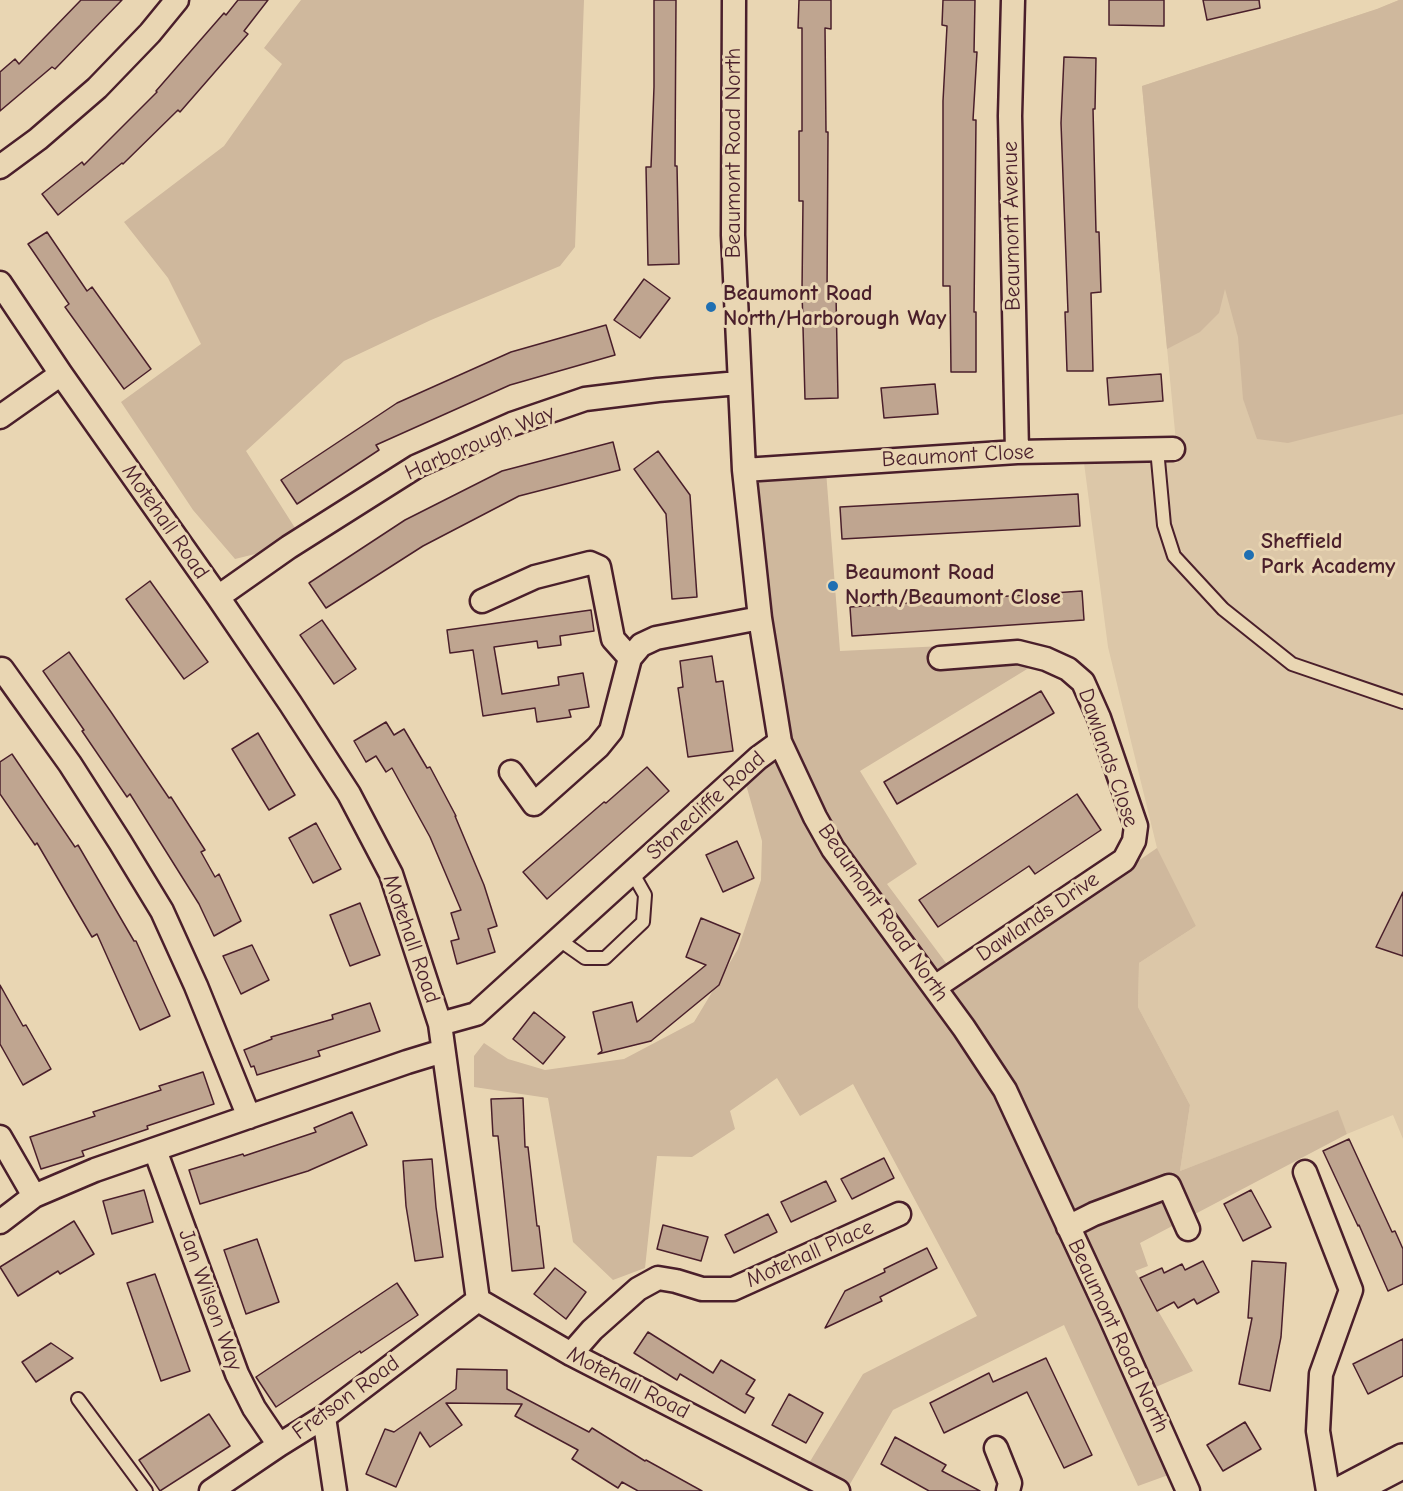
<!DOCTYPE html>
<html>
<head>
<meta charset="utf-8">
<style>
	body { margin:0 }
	canvas { display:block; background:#e9d6b3 }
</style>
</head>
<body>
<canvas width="1403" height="1491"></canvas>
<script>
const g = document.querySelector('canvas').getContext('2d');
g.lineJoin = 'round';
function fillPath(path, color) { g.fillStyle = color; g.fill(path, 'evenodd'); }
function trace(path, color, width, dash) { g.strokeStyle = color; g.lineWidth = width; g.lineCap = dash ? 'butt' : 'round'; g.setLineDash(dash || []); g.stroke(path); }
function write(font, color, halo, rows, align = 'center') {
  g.font = font + ' "Comic Neue",sans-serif'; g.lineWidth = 6; g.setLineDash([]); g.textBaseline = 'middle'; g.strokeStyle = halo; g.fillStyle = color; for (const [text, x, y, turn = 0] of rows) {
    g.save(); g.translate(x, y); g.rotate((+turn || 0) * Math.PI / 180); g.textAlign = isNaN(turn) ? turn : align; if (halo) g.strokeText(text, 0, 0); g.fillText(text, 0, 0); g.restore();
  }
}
fillPath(new Path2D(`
	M1399,0H1403V1139L1393,1115L1347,1134L1337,1111L1180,1171L1190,1105L1138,1007L1139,963L1196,926L1157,848L1108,647L1084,463H1178L1142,86L1377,9Z`), '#dcc7a8');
fillPath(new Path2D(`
	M301,0H584L575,247L560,266L431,320L344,361L246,451L304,542L235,559L193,510L121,402L201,344L168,278L124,222L224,146L282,64L264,48Z
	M1399,0H1403V414L1288,443L1257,439L1243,399L1238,337L1225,289L1219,313L1200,332L1167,349L1142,86L1377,9Z
	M826,471L840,651L943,646L1037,663L860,771L917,864L887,884L961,983L1157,848L1196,926L1139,963L1138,1007L1190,1105L1180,1171L1338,1110L1347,1134L1140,1243L1148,1266L1135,1271L1193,1371L1135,1396L1171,1474L1138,1486L1064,1325L893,1410L846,1491L800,1478L863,1374L977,1316L853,1084L800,1116L777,1078L730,1111L735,1129L692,1157L657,1156L645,1268L613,1280L573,1242L548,1098L474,1087V1056L484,1043L508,1059L545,1070L624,1059L694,1022L738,949L761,880L762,841L745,781L779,747L756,474Z`), '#cfb89d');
const building = new Path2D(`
	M81,0H122L55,69L52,67L0,111V72L15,59L19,64Z
	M238,0H268L244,31L248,34L180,112L178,110L123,164L122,163L58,215L42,194L82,162L84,165L157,92L156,91L224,13L226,15Z
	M654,0H676L675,166H677L679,264L648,265L646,167H651L654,87Z
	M799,0H831V29L825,28L826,132H828L827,296L836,295L838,398L805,399L802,291L803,201H799V131H802V28H798Z
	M943,0H975L974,52H977L973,120H976L974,312H976V372H951L950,286H943V101L947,26L942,25Z
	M1109,0H1164V26L1109,25Z
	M1203,0H1259L1260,8L1207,20Z
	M1064,57L1096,58L1095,109H1093L1096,232H1099L1101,292L1091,293L1093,371H1067L1065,312H1068L1061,123Z
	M47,232L87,291L92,287L151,369L124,389L65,307L69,304L28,244Z
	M644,279L670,298L640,338L614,320Z
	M606,325L615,355L510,385L376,445L379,450L297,504L281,480L397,403L511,352Z
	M1161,374L1163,401L1109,405L1107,378Z
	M935,384L938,414L884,418L881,388Z
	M613,442L620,470L519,496L423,546L326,608L309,583L405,520L502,471Z
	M658,451L690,495L697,597L672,599L666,514L634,469Z
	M1078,494L1080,526L842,539L840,507Z
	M150,581L208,662L184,679L126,599Z
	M1082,591L1084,620L852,636L850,607Z
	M591,610L594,631L560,636L561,645L538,648L537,641L494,647L502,694L559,685L558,677L583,673L589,707L569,710L571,717L537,722L535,708L483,716L473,650L450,653L447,630Z
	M322,620L356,669L334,684L300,635Z
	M69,652L111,712L169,798L171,797L205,850L201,852L215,877L219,874L241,921L214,936L199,904L130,794L127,797L82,731L84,730L43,671Z
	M712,656L716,682L723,681L733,751L688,757L678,688L683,687L680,661Z
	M1041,691L1054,713L897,804L884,782Z
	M386,722L394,735L404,729L427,768L430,767L456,816H455L484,885L497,926L488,929L495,952L457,964L451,941L459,939L451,913L461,910L430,837L392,768L386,772L376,756L366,762L354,741Z
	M258,733L295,795L269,810L232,749Z
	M12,754L75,847L78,845L134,941H136L170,1016L140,1030L97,934L92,937L37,843L35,845L0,794V762Z
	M647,767L669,791L547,899L523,872L604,802L606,803Z
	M1077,794L1101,830L1035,874L1029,866L938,927L919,900Z
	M316,823L341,869L313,883L289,838Z
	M737,841L754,878L723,892L706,855Z
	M1403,892V956L1376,947Z
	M360,903L380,955L350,966L330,915Z
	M701,918L740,934L719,985L651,1041L598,1054L602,1051L593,1012L632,1002L637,1022L706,965L686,957Z
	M252,945L269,980L241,994L223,956Z
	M0,985L23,1026L26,1025L51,1069L23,1085L0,1044Z
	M370,1003L380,1031L318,1051L320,1056L257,1075L254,1066L251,1067L244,1050L272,1039L271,1037L333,1019L332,1015Z
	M534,1012L565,1037L543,1064L513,1039Z
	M203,1072L214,1104L147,1126L148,1129L82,1151L84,1156L41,1169L30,1137L95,1116L93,1112L161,1090L159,1086Z
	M523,1098L525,1147H528L537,1226H539L544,1268L512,1271L498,1136H493L491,1099Z
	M352,1112L367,1145L308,1171L200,1204L189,1170L243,1154L244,1156L316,1132L314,1128Z
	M1349,1139L1392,1232L1395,1231L1403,1249V1284L1388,1291L1359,1225L1358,1226L1323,1151Z
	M884,1158L894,1178L852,1199L841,1179Z
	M432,1159L436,1207L443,1257L415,1261L406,1206L403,1161Z
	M826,1181L836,1201L791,1222L781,1202Z
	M144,1190L153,1222L112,1234L103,1201Z
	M1251,1190L1271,1227L1243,1241L1224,1204Z
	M768,1214L777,1232L734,1253L725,1235Z
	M74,1221L94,1254L60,1274L58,1271L18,1296L0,1267Z
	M663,1225L708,1237L701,1261L657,1249Z
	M257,1239L279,1302L246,1314L224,1250Z
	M927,1248L937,1268L880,1297L882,1301L825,1328L845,1291L885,1272L884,1269Z
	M1203,1261L1219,1292L1197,1304L1194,1299L1178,1308L1174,1302L1157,1311L1140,1278L1162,1268L1164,1273L1182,1264L1185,1270Z
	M1252,1261L1286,1263L1281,1337L1270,1391L1239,1384L1252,1318H1248Z
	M555,1268L586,1292L566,1319L534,1294Z
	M155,1274L190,1371L161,1381L127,1283Z
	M397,1283L418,1315L361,1353L360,1351L276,1407L256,1377Z
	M648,1332L713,1373L721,1360L755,1380L746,1394L754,1398L745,1413L680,1374L677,1380L634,1353Z
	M1403,1339V1376L1368,1394L1353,1364Z
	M51,1343L73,1358L36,1382L22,1362Z
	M1046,1358L1092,1455L1064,1468L1027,1392L944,1433L930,1403L989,1373L993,1382Z
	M457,1369L507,1370V1389L589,1432L592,1428L645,1461L646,1460L702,1491H638L622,1482L618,1488L572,1459L578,1450L515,1416L522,1404L446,1403L462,1425L430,1447L420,1432L396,1487L366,1474L385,1429L394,1432L456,1389Z
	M789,1394L823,1413L806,1443L772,1425Z
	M209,1414L230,1446L160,1491L139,1460Z
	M1245,1422L1261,1449L1223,1471L1207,1445Z
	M895,1437L946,1465L942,1471L980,1491H929L881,1464Z`);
fillPath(building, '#bfa590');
trace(building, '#4a1f2b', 1.5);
const service = new Path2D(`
	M1157,449L1164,525L1174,556L1223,609L1292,664L1403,702
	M558,939L585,958H605L643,922L645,895L632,872
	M78,1399L146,1491`);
const minor = new Path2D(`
	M734,0L733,235L744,470L760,618L780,742L815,817L833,849L964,1028L1005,1090L1110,1316L1188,1491
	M1013,0L1010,116L1017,452
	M0,167L38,139L97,88L150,33L177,0
	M0,283L61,374L218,597L290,703L349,794L391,874L440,1024L478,1300L571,1354L838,1491
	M0,417L61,374
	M744,470L1017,452L1173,449
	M218,597L289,547L417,466L512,424L585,399L658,390L739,383
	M482,601L535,577L590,563L599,567L613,639L630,658
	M2,669L70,764L120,842L162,911L196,986L249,1117
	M511,772L534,804L598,747L611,731L630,658L641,645L656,638L760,618
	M935,987L1124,860L1134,841L1136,826L1099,718L1083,682L1068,669L1046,659L1018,652L940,658
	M440,1024L476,1014L758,758L780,742
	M0,1137L34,1196
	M155,1150L237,1374L254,1408L279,1445
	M1305,1172L1351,1290L1321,1374L1318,1431L1328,1491
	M0,1222L34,1196L95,1170L407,1062L443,1051
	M1068,1227L1094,1214L1169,1186L1188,1229
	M571,1354L592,1330L638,1289L658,1278L676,1281L702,1289H733L899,1214
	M324,1417L335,1491
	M996,1448L1010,1483L1008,1491
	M211,1491L279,1445L324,1417L478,1300`);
const trunk = new Path2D(`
	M1346,1491L1403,1461`);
trace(service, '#4a1f2b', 16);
trace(minor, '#4a1f2b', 27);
trace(trunk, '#4a1f2b', 38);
trace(service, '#e9d6b3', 12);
trace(minor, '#e9d6b3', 22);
trace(trunk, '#e9d6b3', 33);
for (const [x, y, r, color] of [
	[711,307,6,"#1f6fb2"],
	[1249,555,6,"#1f6fb2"],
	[833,586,6,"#1f6fb2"]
]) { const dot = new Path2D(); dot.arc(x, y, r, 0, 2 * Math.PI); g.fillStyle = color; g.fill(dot); trace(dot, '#e9d6b3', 2); }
write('22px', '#4a1f2b', '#e9d6b3', [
	["Beaumont Road North",734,153,-90],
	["Beaumont Avenue",1012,226,-91],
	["Harborough Way",480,443,-23],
	["Beaumont Close",958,456,-3],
	["Motehall Road",165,522,55],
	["Dawlands Close",1108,758,71],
	["Stonecliffe Road",706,806,-42],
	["Beaumont Road North",883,913,55],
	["Dawlands Drive",1038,917,-34],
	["Motehall Road",411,939,71],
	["Motehall Place",810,1254,-24],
	["Jan Wilson Way",210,1300,70],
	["Beaumont Road North",1118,1336,65],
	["Motehall Road",628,1383,27],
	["Fretson Road",346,1398,-36]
]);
write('bold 22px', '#4a1f2b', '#e9d6b3', [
	["Beaumont Road",723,294],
	["North/Harborough Way",723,319],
	["Sheffield",1261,542],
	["Park Academy",1261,567],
	["Beaumont Road",845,573],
	["North/Beaumont Close",845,598]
], 'left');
</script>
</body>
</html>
